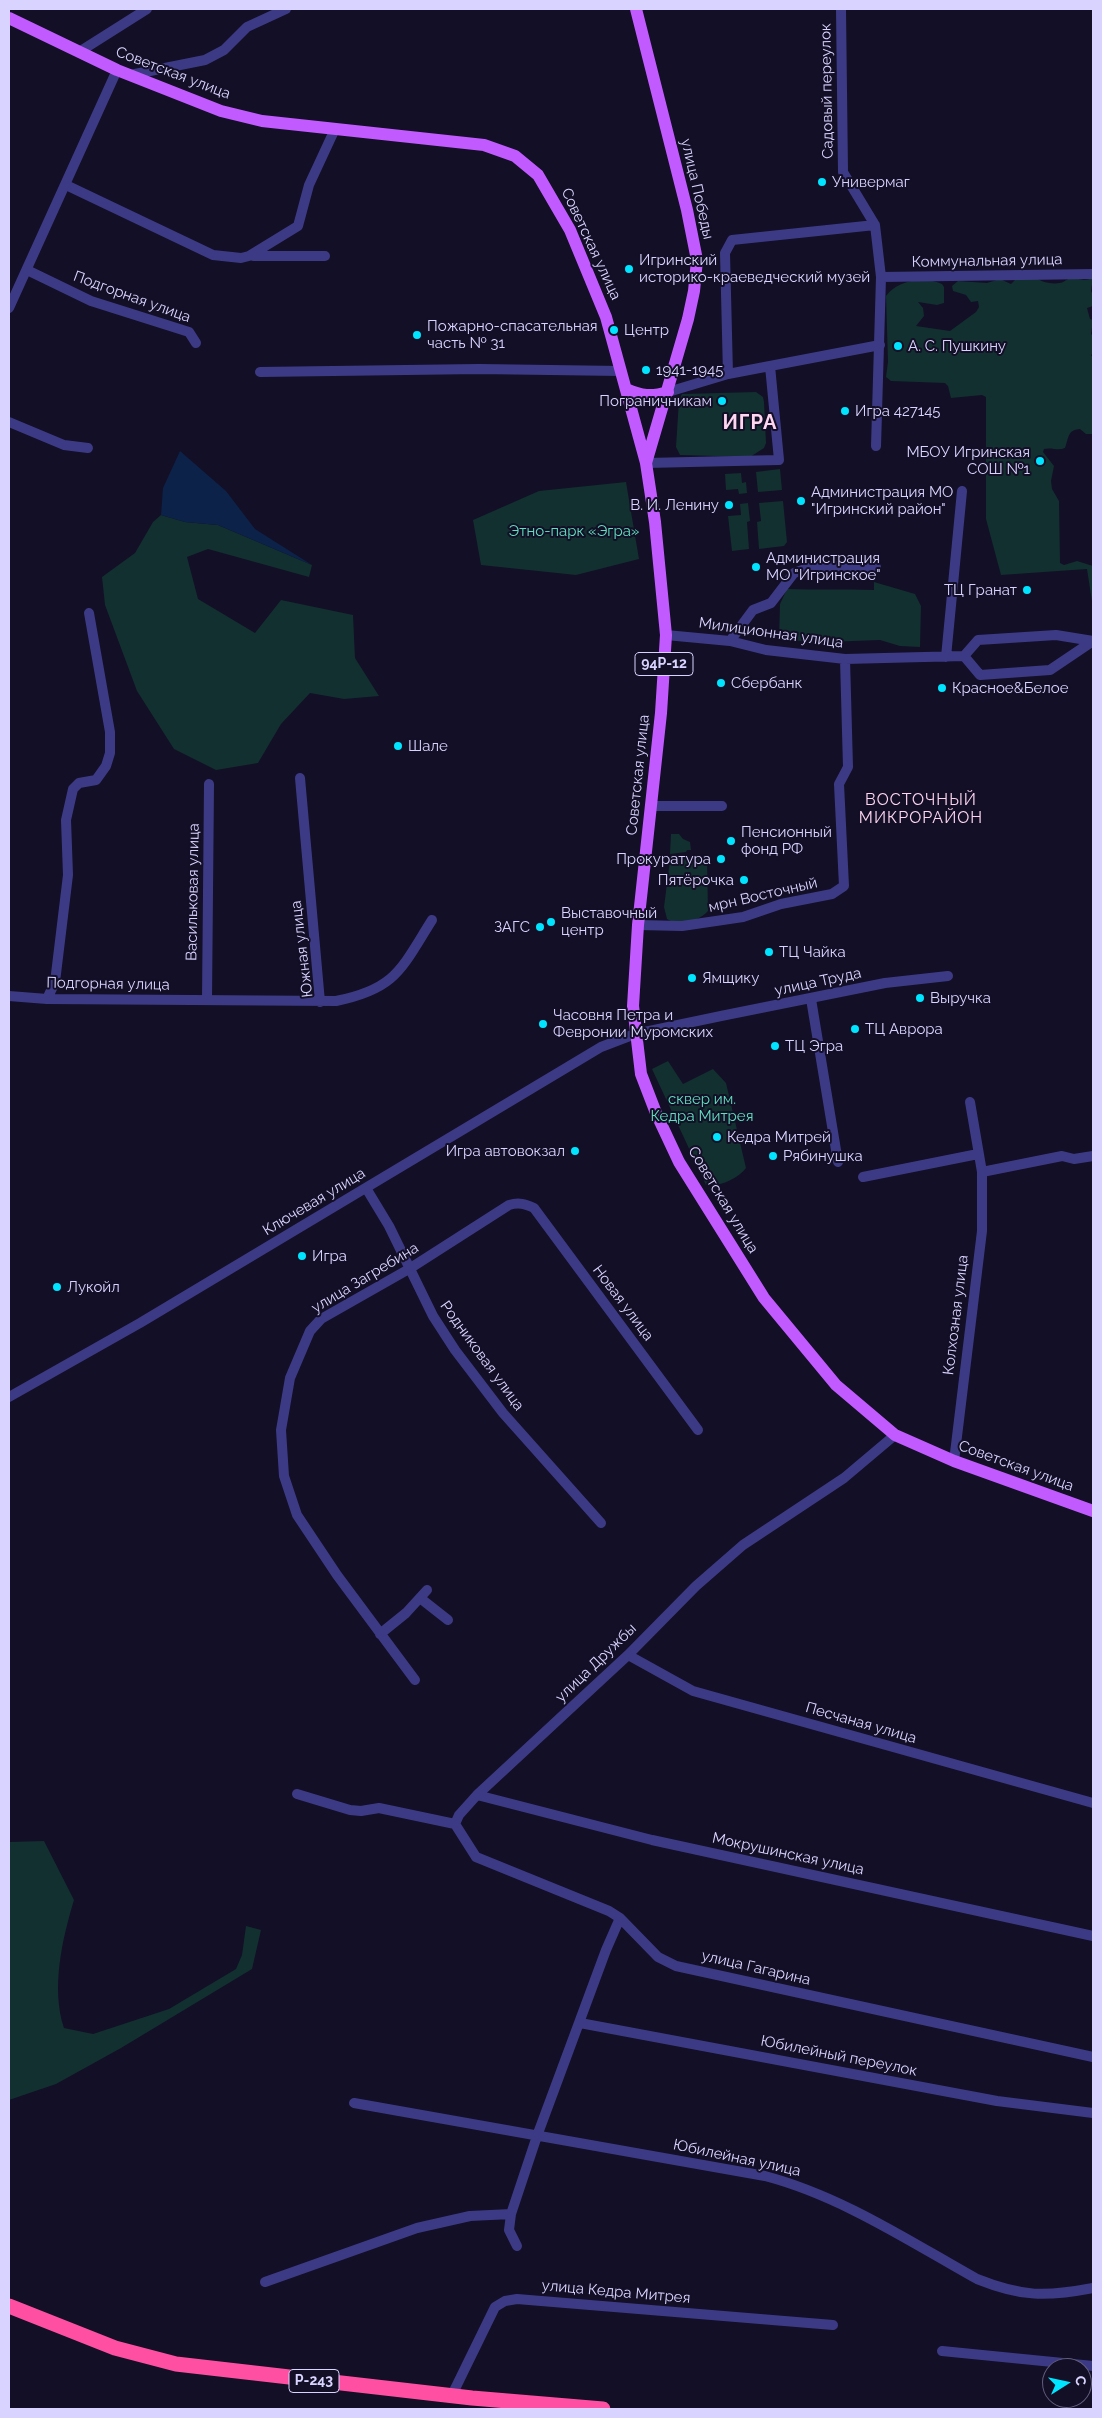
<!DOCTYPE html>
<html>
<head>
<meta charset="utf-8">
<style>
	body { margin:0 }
	#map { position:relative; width:1102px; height:2418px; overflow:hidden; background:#130f26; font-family:Raleway,sans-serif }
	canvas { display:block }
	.frame { position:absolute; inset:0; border:10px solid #d9d4ff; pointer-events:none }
	.north { position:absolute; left:1042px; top:2358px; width:50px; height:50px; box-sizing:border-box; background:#130f26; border:1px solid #625e7d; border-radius:50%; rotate:80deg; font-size:14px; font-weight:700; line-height:20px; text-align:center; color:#d9d4ff }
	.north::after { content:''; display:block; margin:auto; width:18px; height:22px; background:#00e5ff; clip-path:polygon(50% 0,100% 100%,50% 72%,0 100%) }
</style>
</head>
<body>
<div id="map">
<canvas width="1102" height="2418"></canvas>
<div class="frame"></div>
<div class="north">С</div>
</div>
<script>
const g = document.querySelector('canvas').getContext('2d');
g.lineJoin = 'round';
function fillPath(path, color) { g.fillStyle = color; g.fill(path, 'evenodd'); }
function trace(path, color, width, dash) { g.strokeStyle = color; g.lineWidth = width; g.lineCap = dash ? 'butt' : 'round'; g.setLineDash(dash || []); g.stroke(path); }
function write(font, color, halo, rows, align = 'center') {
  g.font = font + ' Raleway,sans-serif'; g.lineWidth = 4; g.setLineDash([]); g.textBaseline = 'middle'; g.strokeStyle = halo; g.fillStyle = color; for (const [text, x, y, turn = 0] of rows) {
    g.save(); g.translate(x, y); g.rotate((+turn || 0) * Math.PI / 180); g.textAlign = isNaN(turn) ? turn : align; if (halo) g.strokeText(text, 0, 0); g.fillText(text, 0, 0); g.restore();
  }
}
fillPath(new Path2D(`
	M1037,278C1042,283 1056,285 1063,282C1067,280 1070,277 1074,278C1083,280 1084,281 1093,278L1091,291L1093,295V306L1087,308L1090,319L1093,320L1091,334L1093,336V353L1091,355L1093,358V434H1086L1080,429C1067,430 1069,438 1065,448C1058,451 1052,447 1044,449L1043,452L1054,466L1051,481L1052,489L1059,501L1060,563L1064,565L1077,561L1093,566V608L1087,569L1001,575L986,519V397L982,395L951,398L948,386L945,383L891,381L886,377L888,362L886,296C897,280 925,276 942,284L944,287V303L937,305L918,302L923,308L924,316L916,326L950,331L976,312L979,307L978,301L971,302L966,295L953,291L952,286L958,281L987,283L1000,279L1011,284L1016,279Z
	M756,392L763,397L764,402L766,443L764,448L750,457L680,455L676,447L679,400L682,394Z
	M780,469L782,490L758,492L756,472Z
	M741,473L742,483L746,482L747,493L739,494L738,489L726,490L725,474Z
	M626,482L639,559L576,575L481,565L473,520L539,491Z
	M783,501L787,542L784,546L759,549L757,522L761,521L759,503Z
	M748,503L750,521L747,522L749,549L732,551L728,516L741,515L740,504Z
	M161,515L185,522L218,525L312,565L309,577L208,549L187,557L198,599L255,633L281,600L353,615L355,658L379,696L344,699L310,693L281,724L258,763L216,770L174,749L137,691L105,605L102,577L135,553L153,522Z
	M874,582L915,594L921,606L920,647L900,646L880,640L827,642L779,640L780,604L787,589C816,590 844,589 874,590Z
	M671,834H679L683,839L690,842L691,850H687L686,852L670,854Z
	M686,858V861H693V858H707L708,911C699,921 679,927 667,919L664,907L670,860Z
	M668,1061L683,1084L713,1069L726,1083L746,1168C738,1179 719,1187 706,1185L652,1069Z
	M44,1841L74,1900C62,1940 51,1988 64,2028L93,2034L169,2009L236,1969L242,1955L246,1926L261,1930L252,1969L121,2048L56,2084L9,2100V1842Z`), '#12302f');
fillPath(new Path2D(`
	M180,451L226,491L255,529L312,565L218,525L185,522L161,515L163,488Z`), '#0c2248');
trace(new Path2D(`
	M841,9L843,172L875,225L881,277L876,446
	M79,52L147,9
	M130,75L205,60L224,50L247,27L286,9
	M66,185L213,255L241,258L249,256L298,226L309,185L335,129
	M253,256H325
	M27,270L91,301L189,332L196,343
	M881,277L1093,274
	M9,308L117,70
	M260,372L479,369L621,371
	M728,374L725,253L732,240L875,225
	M668,392L728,374L880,345
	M9,422L64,445L88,448
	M646,463L779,460L770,366
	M666,635L730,641L766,650L845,659L964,656L980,675L1050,670L1093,641
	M730,641L753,610L771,603L794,573L808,568L829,566L876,567
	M964,656L978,640L1056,635L1093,641
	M946,657L962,491
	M300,778L320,1002
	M651,806H722
	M638,925L682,926L743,917L781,904L832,894L844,886L839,784L848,767L845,659
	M9,996L47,999L336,1001C396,989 401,969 432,920
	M47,999L55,982L68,875L66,820L73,789L79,783L96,780L106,766L110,753V732L89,613
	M811,999L838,1162
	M207,1000L209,784
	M982,1172L1062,1156L1074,1159L1093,1156
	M863,1177L978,1154
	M366,1188L389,1226L433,1316L455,1350L503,1413L601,1523
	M9,1397L140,1323L601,1047L635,1034L721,1016L885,983L948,976
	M954,1461L982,1231V1172L970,1102
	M420,1598L448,1620
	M380,1634L406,1613L427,1590
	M628,1655L693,1691L1093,1803
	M415,1680L337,1575L297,1515L284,1476L281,1430L290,1378L310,1331L321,1319L409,1269L509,1205C519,1202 525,1204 534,1208L698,1430
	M297,1794L350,1810L361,1811L379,1808L455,1824
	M477,1795L652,1840L1093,1936
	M455,1824L476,1857L609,1911L620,1918L658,1957L676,1966L1093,2057
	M455,1824L459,1815L477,1795L628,1655L696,1586L743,1545L844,1478L895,1435
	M580,2023L997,2101L1093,2113
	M354,2103L765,2176C841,2196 909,2241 977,2279C1022,2297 1046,2297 1093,2288
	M517,2246L509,2230L511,2214L537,2136L606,1950L620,1918
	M265,2282L417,2228L470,2216L511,2214
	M942,2351L1093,2366
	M452,2395L495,2307L505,2301L517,2299L833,2325`), '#3d3a85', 10);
trace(new Path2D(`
	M636,9L687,210L697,260L694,291L688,319L646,463
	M9,18L117,70L221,111L262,121L484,145L515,156L538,175L570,230L606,317L646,463L655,522L666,635L661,713L638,925L633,1006L641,1074L656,1113L679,1162L764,1298L836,1385L895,1435L954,1461L1093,1511
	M626,389C642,396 651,397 668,392`), '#c25bff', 12);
trace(new Path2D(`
	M9,2306L115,2348L176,2364L472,2398L603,2409`), '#ff4fa3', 15);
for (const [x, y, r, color] of [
	[822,182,5,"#00e5ff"],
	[629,269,5,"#00e5ff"],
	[614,330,5,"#00e5ff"],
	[417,335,5,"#00e5ff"],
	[898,346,5,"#00e5ff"],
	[646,370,5,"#00e5ff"],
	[722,401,5,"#00e5ff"],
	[845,411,5,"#00e5ff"],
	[1040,461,5,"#00e5ff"],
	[801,501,5,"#00e5ff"],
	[729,505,5,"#00e5ff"],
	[756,567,5,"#00e5ff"],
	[1027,590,5,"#00e5ff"],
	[721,683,5,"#00e5ff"],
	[942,688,5,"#00e5ff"],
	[398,746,5,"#00e5ff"],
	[731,841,5,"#00e5ff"],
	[721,859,5,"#00e5ff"],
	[744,880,5,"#00e5ff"],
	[551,922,5,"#00e5ff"],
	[540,927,5,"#00e5ff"],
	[769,952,5,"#00e5ff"],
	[692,978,5,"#00e5ff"],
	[920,998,5,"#00e5ff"],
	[543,1024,5,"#00e5ff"],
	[855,1029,5,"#00e5ff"],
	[775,1046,5,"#00e5ff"],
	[717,1137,5,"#00e5ff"],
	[575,1151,5,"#00e5ff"],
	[773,1156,5,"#00e5ff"],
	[302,1256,5,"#00e5ff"],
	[57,1287,5,"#00e5ff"]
]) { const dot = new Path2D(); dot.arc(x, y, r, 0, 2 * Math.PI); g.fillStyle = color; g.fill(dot); trace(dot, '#130f26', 2); }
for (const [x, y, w] of [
	[664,664,58],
	[314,2381,50]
]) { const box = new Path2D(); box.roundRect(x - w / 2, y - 11.5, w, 23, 4); g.fillStyle = '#130f26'; g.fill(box); trace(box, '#d9d4ff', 1); }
write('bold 14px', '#d9d4ff', null, [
	["94Р-12",664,664],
	["Р-243",314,2381]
]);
write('15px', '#d9d4ff', '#130f26', [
	["Советская улица",173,73,21],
	["Садовый переулок",827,91,-91],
	["улица Победы",697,189,77],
	["Советская улица",591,244,65],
	["Коммунальная улица",987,261,-1],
	["Подгорная улица",132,297,20],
	["Милиционная улица",771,633,8],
	["Советская улица",638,775,-84],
	["Васильковая улица",193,892,-89],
	["мрн Восточный",763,895,-13],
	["Южная улица",302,949,-97],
	["улица Труда",818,982,-12],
	["Подгорная улица",108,984,1],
	["Советская улица",723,1200,59],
	["Ключевая улица",314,1202,-31],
	["улица Загребина",365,1278,-31],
	["Новая улица",623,1303,53],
	["Колхозная улица",956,1315,-83],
	["Родниковая улица",482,1356,54],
	["Советская улица",1016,1466,20],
	["улица Дружбы",596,1663,-44],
	["Песчаная улица",861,1723,16],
	["Мокрушинская улица",788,1854,12],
	["улица Гагарина",756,1968,13],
	["Юбилейный переулок",839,2056,11],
	["Юбилейная улица",737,2158,12],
	["улица Кедра Митрея",616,2292,5]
]);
write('15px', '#d9d4ff', '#130f26', [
	["Универмаг",832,182],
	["Игринский",639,260],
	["историко-краеведческий музей",639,277],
	["Пожарно-спасательная",427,326],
	["часть № 31",427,343],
	["Центр",624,330],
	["А. С. Пушкину",908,346],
	["1941-1945",656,370],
	["Пограничникам",712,401,"right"],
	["Игра 427145",855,411],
	["МБОУ Игринская",1030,452,"right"],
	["СОШ №1",1030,469,"right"],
	["Администрация МО",811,492],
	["\"Игринский район\"",811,509],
	["В. И. Ленину",719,505,"right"],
	["Администрация",766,558],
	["МО \"Игринское\"",766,575],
	["ТЦ Гранат",1017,590,"right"],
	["Сбербанк",731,683],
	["Красное&Белое",952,688],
	["Шале",408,746],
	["Пенсионный",741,832],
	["фонд РФ",741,849],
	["Прокуратура",711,859,"right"],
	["Пятёрочка",734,880,"right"],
	["Выставочный",561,913],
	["центр",561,930],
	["ЗАГС",530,927,"right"],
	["ТЦ Чайка",779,952],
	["Ямщику",702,978],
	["Выручка",930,998],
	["Часовня Петра и",553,1015],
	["Февронии Муромских",553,1032],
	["ТЦ Аврора",865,1029],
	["ТЦ Эгра",785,1046],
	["Кедра Митрей",727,1137],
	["Игра автовокзал",565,1151,"right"],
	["Рябинушка",783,1156],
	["Игра",312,1256],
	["Лукойл",67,1287]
], 'left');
write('15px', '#5fe0c0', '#130f26', [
	["Этно-парк «Эгра»",574,531],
	["сквер им.",702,1099],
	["Кедра Митрея",702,1116]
]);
g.letterSpacing = '1px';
write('16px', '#ffd6f0', '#130f26', [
	["ВОСТОЧНЫЙ",921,800],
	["МИКРОРАЙОН",921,818]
]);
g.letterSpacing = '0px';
g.letterSpacing = '1px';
write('bold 20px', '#ffd6f0', '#130f26', [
	["ИГРА",750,423]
]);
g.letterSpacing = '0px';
</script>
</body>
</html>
